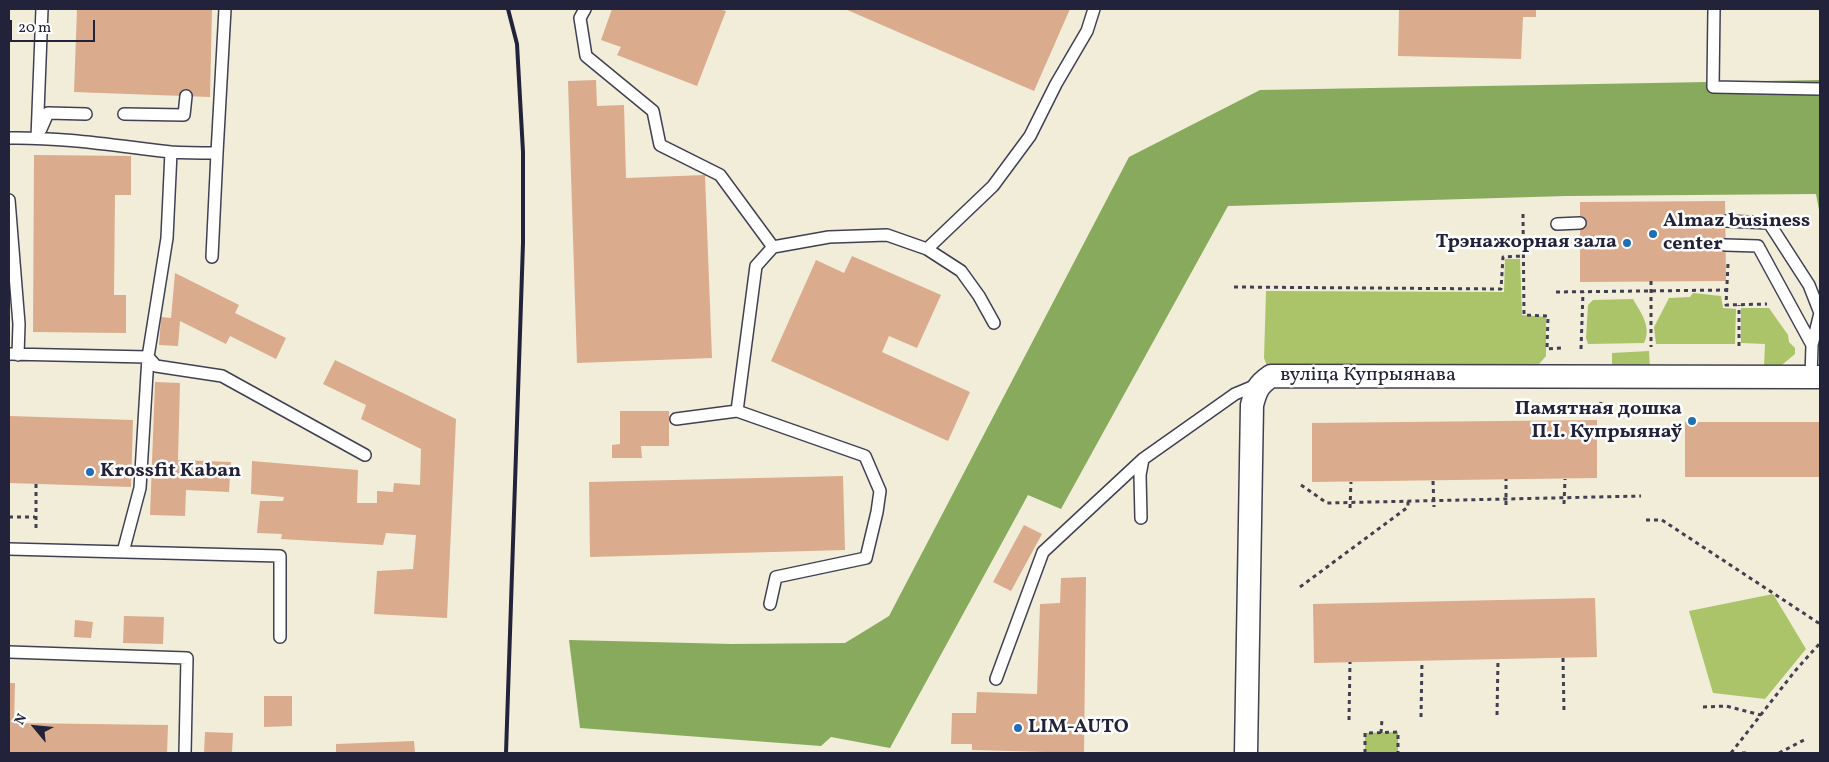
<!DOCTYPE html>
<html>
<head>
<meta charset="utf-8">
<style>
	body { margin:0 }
	#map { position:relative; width:1829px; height:762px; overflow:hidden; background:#f1edd8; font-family:Vollkorn,serif }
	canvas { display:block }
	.frame { position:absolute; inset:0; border:10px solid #22223b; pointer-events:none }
	.north { position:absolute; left:10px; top:702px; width:50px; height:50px; -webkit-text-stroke:4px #fff; paint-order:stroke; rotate:298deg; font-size:14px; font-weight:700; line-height:20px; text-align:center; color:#22223b }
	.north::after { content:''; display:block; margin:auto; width:18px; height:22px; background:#22223b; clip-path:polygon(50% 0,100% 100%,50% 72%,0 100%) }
	.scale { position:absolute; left:10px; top:20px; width:85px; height:22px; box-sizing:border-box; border:2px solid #22223b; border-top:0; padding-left:6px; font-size:15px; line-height:18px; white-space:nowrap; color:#22223b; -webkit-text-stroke:4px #fff; paint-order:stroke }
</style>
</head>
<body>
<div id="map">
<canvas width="1829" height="762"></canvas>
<div class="frame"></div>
<div class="north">N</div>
<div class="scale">20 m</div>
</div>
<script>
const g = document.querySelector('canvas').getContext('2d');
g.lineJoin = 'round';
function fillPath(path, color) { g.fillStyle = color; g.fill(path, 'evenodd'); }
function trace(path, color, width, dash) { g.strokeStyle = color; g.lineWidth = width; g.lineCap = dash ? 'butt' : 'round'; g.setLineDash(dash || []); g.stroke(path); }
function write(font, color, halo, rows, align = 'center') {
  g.font = font + ' Vollkorn,serif'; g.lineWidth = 5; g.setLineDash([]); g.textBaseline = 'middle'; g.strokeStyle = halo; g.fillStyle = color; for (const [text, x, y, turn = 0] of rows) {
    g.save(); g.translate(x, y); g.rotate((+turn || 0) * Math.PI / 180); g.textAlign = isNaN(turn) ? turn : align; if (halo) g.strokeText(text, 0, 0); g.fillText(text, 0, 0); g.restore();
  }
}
fillPath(new Path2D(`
	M1505,259H1520L1522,315L1546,317V356L1533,371H1272L1267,366L1264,358L1266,291L1504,292Z
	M1693,293L1721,296L1723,308L1736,309L1735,344H1656L1654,327L1669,298L1690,297Z
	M1633,299C1641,313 1652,327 1644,343L1588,344L1586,338L1588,305L1593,300Z
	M1741,308H1769L1788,335L1789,342L1795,348V354L1777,369L1764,366L1765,344L1741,343Z
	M1649,351L1650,370L1612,371V353Z
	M1773,594L1806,649L1765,699L1713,693L1689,611Z
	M1398,732V753H1365V733Z`), '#abc469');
fillPath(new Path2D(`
	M1820,80V215L1816,194L1566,196L1228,206L1061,509L1028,495L890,748L831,737L821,746L580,728L569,640L732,644L845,643L889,616L1129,157L1260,90Z`), '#88aa5d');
fillPath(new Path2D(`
	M77,9H212L210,97L74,92Z
	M612,9H718L726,11L697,86L617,55L621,47L601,40Z
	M845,9H1070L1034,91Z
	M1399,9H1536V17H1523L1521,59L1398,56Z
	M596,80L597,106L624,105L626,178L705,175L712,358L577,363L568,81Z
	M34,155L131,156V195H115L114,295H126V333L33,332Z
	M1725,201L1726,281L1580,282V202Z
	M852,256L941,295L917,348L889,336L882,352L970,392L948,441L771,361L816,260L844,273Z
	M175,273L239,305L235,313L286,338L276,359L230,336L226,344L180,321L178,346L159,345L161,317L171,318Z
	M335,360L456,419L447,618L374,614L377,571L413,569L416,535L386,533L383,545L281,539L282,534L257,533L260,501H283L284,497L251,494L252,461L358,470L357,503H377V491L393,492L394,483L420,485L421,449L361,419L366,405L323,384Z
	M155,382L180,383L178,460L231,462L229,492L186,490L185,516L150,515Z
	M620,411H669V446H641L642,458H612V445L620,444Z
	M9,416L133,420L131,487L9,483Z
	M1597,420V478L1312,482V423Z
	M1685,422H1820V477H1685Z
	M843,476L845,550L590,557L589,482Z
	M1024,525L1042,534L1011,591L993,582Z
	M1086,577L1084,753L972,750V744H951L952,713H976L977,692L1037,694L1040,604L1060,603L1061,578Z
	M1595,598L1597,657L1314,663L1313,604Z
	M124,616L164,617L163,644L123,643Z
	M75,620L93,622L91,638L74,637Z
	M9,683H15L14,723L168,725L167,753H9Z
	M264,696H292V726L264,727Z
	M205,732L233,733L232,753H204Z
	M414,741L415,753H336V744Z`), '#dbab8e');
const lane = new Path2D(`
	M585,9L580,18L586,56L653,111L660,145L720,175L773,247
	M1714,9L1713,87L1820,89
	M124,114L184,115L186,96
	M41,129L48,113L86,114
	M9,138C63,137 117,146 171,152C186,153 202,153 217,153L225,9
	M37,138L42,9
	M171,152L167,238L148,357L156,366L222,376L365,455
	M9,200L19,324L18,355
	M1726,221L1769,223L1809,285L1820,313L1812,345L1811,377
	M1557,224L1580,223
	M1725,245L1758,246L1812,345
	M927,249L993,186L1030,136L1056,84L1087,31L1094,9
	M212,257L217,153
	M9,354L148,357L140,488L123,552
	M737,411L756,266L773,247L829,237L887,235L927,249L961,271L979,296L994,323
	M676,419L737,411L865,456L880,491L877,512L866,558L776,577L770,604
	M1141,518L1140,475L1143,459
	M9,549L280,556V637
	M9,652L187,658L185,753
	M996,679L1043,552L1143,459L1235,394L1259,384`);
const street = new Path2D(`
	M1246,753L1252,405C1256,390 1258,385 1271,376L1820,377`);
trace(lane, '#414053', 14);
trace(street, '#414053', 25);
trace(new Path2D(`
	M1523,214L1524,315L1548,316L1547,349L1561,348
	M1728,264L1726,305L1767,304
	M1651,281V347
	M1234,287L1501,289L1503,257L1523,256
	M1556,292L1727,290
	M1739,346V305
	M1581,349L1583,292
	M1600,411L1601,402
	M1433,481L1434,507
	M36,484V531
	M1301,485L1327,503L1641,496
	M1564,504L1565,479
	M1506,505V479
	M1350,508L1351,482
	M9,517H35
	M1646,520H1662L1820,624
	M1300,587L1408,507V500
	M1563,658L1564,712
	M1703,707L1726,706L1761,715
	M1497,715L1498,659
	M1421,717L1422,661
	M1349,720L1350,662
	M1381,733L1382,719
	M1365,753V733L1398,732V753
	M1731,753L1795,671L1820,643
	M1742,753H1747
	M1779,753L1804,740`), '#414053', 3, [4, 4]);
trace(lane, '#fff', 11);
trace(street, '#fff', 22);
trace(new Path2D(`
	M506,753L523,243V152L517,44L508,9`), '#22223b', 4);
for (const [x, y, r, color] of [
	[1653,234,5,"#1f6fb2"],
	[1627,243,5,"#1f6fb2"],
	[1692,421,5,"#1f6fb2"],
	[90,472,5,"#1f6fb2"],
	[1018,728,5,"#1f6fb2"]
]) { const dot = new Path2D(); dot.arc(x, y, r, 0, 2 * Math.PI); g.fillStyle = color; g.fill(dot); trace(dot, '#fff', 2); }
write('bold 20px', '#22223b', '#fff', [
	["Almaz business",1663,222],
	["center",1663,245],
	["Трэнажорная зала",1617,243,"right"],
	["Памятная дошка",1682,410,"right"],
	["П.І. Купрыянаў",1682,433,"right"],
	["Krossfit Kaban",100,472],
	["LIM-AUTO",1028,728]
], 'left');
write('20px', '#22223b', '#fff', [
	["вуліца Купрыянава",1368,376]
]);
</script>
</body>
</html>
